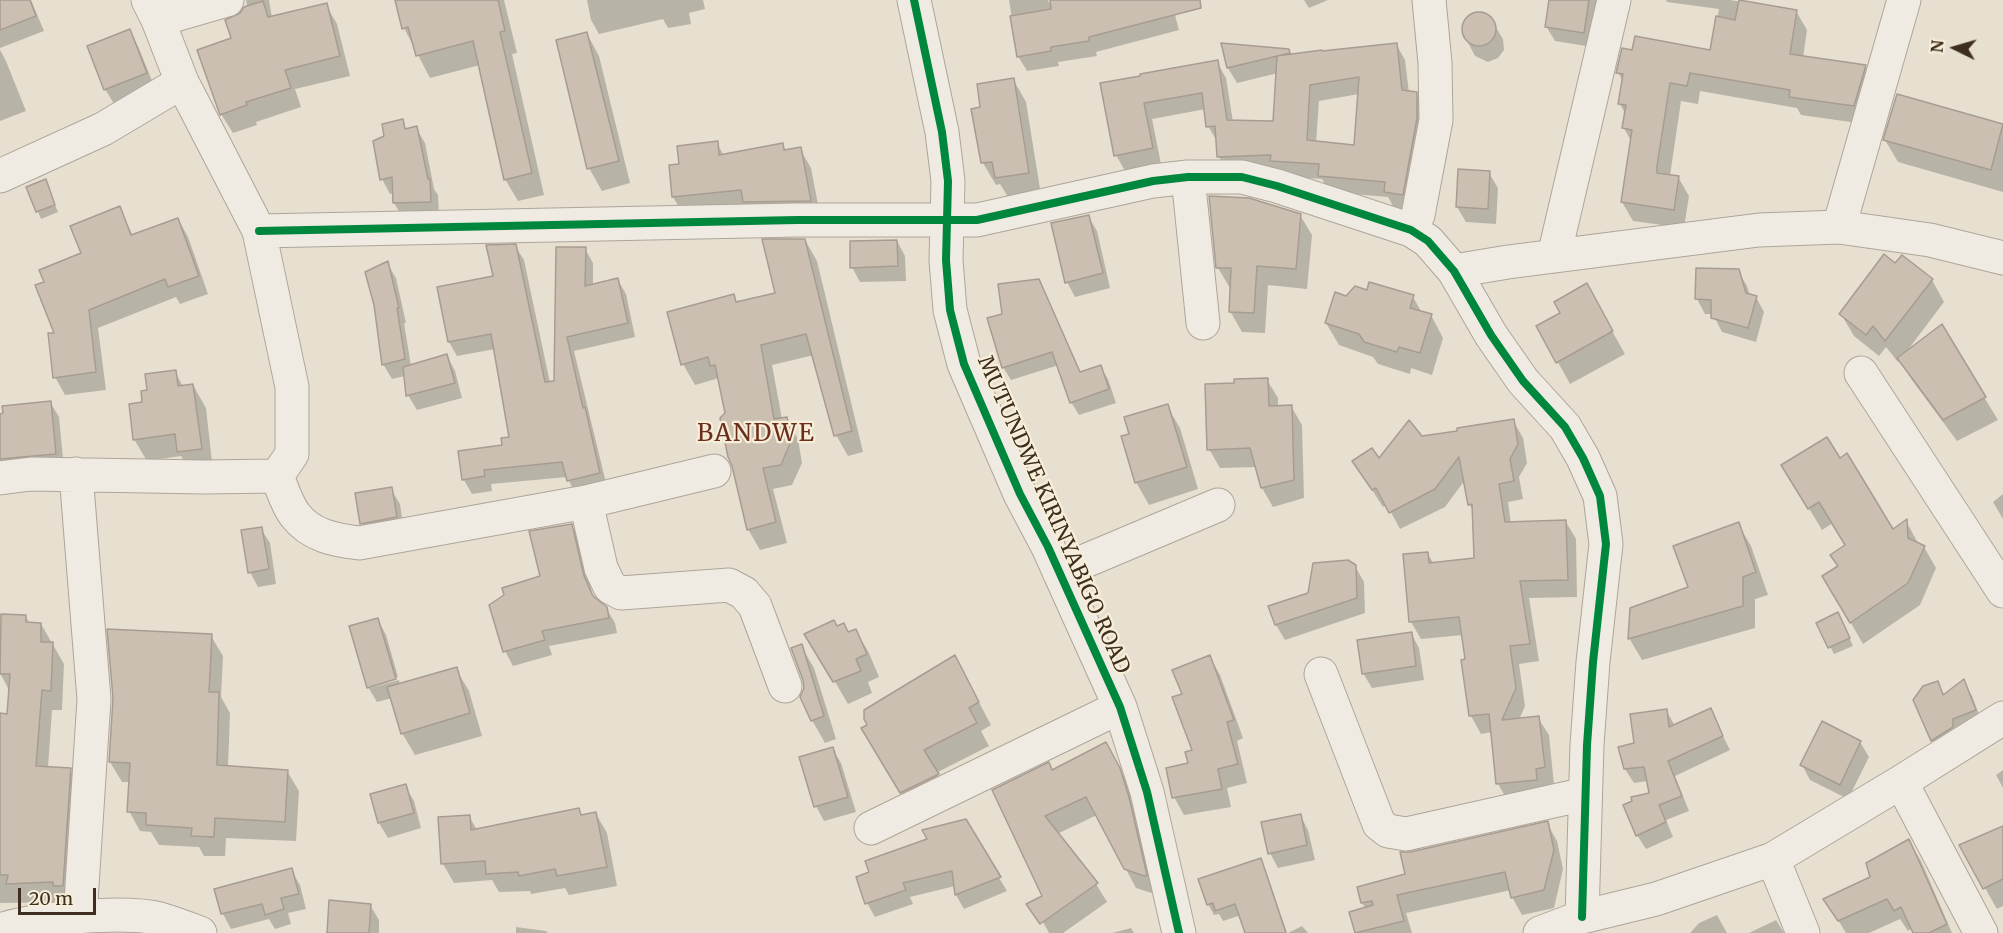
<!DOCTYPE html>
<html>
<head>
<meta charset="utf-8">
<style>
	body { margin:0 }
	#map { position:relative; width:2003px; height:933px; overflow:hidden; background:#e7e0d1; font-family:Merriweather,serif }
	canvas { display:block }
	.north { position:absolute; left:1925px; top:18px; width:60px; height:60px; -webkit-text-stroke:4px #f7eed8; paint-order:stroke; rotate:275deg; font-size:16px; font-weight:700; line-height:24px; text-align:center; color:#3d2e20 }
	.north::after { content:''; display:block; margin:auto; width:21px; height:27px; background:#3d2e20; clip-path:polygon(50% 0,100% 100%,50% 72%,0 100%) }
	.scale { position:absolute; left:18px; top:888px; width:78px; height:27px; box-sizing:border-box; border:3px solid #3d2e20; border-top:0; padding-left:8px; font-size:18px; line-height:21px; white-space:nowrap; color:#3d2e20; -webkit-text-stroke:4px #f7eed8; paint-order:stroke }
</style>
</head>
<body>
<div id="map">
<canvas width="2003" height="933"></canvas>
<div class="north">N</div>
<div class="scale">20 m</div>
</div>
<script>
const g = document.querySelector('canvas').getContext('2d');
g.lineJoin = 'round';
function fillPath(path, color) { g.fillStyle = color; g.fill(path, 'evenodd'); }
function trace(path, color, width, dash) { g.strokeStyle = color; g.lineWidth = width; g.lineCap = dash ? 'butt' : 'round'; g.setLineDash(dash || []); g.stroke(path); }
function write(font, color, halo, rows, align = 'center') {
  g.font = font + ' Merriweather,serif'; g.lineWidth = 4.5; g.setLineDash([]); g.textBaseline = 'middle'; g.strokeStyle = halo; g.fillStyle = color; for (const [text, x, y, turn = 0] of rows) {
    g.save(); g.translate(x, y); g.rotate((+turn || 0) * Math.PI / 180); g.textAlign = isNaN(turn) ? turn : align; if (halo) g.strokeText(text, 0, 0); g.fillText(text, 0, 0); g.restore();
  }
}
fillPath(new Path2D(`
	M0,0H31L44,31L0,48Z
	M246,0H269L272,18L326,5L337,24L350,76L295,89L301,107L256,122L257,125L233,133L221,114L233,39L241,15L247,5Z
	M396,0H504L517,53L512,54L544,195L518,201L505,179L480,65L430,78L404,28Z
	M587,0H703L705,9L689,13L691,24L668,28L663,19L599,34L591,20Z
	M1009,0H1048L1049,3L1068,0H1171L1179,30L1096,52L1097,56L1058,62L1059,66L1027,71L1018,56Z
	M1304,0H1328L1309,8Z
	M1551,0H1599L1592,47L1555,41L1546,26Z
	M1666,0H1730L1796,11L1807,30L1803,58L1865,67L1876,86L1865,124L1801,115L1797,108L1700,91L1698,104L1681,101L1670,176L1678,177L1689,196L1684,228L1633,221L1622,202L1631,141L1624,128L1626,115L1620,104L1623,82L1618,72L1633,52H1711L1719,9L1667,2Z
	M1482,14L1491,19L1503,39L1504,50L1498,58L1488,62L1475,56L1463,33L1465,22L1472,15Z
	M130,31L138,46L155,88L114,104L105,89Z
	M587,34L599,56L630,183L602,191L589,168Z
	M1396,44L1405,60L1409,93L1416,94L1425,110L1411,210L1394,208L1388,197L1329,192L1322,179L1228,173L1219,157L1218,143L1208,126L1206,109L1152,119L1161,164L1125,171L1116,155L1102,85L1217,62L1226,78L1233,122L1274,123L1278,73L1237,83L1228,68L1223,45L1289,51L1291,56ZM1359,94L1355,147L1316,143L1319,101Z
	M0,50L6,61L26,111L0,121Z
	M1013,79L1026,102L1041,195L1010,200L1000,184L996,185L983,163L982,108Z
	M1898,96L2003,125V192L1898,162L1885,140Z
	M402,121L407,130L416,128L425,143L434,189L438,195L439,217L403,218L394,203V193L390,194L382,179L386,137Z
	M717,143L724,156L783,145L786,151L800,149L811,168L821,220L684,216L673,197L681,165Z
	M1489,173L1498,188L1496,224L1466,222L1457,207Z
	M45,181L58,212L41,219L28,188Z
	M119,208L133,236L178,219L188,237L208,294L180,304L176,297L98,328L106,390L65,395L55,377L56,334L83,254Z
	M1300,215L1312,235L1307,289L1268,285L1265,333L1242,332L1230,311L1232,288H1230L1218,268Z
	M1088,216L1097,231L1110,288L1075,297L1067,282Z
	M805,240L817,261L863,452L848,456L836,435L814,355L772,365L782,419L786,418L798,439L802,463L792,485L773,489L787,543L760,550L748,529L719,378L695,385L683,364L733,296L737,303L777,294Z
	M897,241L905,256L906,281L860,282L852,267Z
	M515,246L524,260L550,383H555L585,249L593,263V286L618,280L626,294L635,337L574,351L607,487L576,495L567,477L491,484L492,491L472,494L464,480L511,438L495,349L457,356L449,342L439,289L495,277Z
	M387,263L396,278L406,323H404L411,366L447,356L455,371L462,398L417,410L408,395L405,376L392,379L383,364Z
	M1896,265L1932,280L1944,302L1907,351L1941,326L1998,420L1957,441L1912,380L1900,360L1898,362L1886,347L1879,356L1854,336L1841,314Z
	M1738,271L1747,286L1750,296L1756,297L1764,312L1756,342L1722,332L1713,314H1705L1697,299Z
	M1038,280L1081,373L1100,367L1108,379L1116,403L1079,415L1071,402L1059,365L1011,380L1003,367V315Z
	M1586,285L1625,354L1570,384L1538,326L1562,313Z
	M1368,292L1413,297L1422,313L1431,315L1443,338L1432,375L1411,368L1410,374L1378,364L1373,357L1339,345L1326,323L1347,298Z
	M175,371L183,387L193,385L206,408L213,471L191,474L181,456L147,461L134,439L144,403Z
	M1267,380L1278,398V407L1291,406L1302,425L1304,498L1273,507L1262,488L1257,467L1220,468L1209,449L1236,385Z
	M50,402L59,417L64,469L0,472V415Z
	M1167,406L1180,428L1198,489L1149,505L1136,482L1131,435Z
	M1513,420L1523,438L1527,463L1519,477L1523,499L1508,502L1511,524L1566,522L1576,539L1577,597L1529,598L1539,661L1519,664L1525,706L1519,720L1538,718L1549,735L1554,785L1545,786L1546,797L1508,801L1498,784L1492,732L1481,734L1471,716L1463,661L1467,660L1463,635L1421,639L1411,622L1427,553L1434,564L1475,560L1474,512L1469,504L1465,480L1445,507L1400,529L1387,505L1383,507L1354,462L1379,461L1421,438L1459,433Z
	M1796,487L1892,531L1906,521L1919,545L1924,547L1936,568L1920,605L1863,644L1824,576L1839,567L1846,546L1833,523L1822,530Z
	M391,489L400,504L404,532L370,538L362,523Z
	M2003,494V519L1993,502Z
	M1738,524L1751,546L1768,595L1755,599V628L1642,660L1629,638L1690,587Z
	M571,525L580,540L592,593L595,599L606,608L615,623L617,633L549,646L552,655L513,666L505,651L491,605L542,577Z
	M261,529L270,543L276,584L258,587L250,572Z
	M1355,566L1364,582L1365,613L1285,640L1276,625L1270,607L1309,594Z
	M2,616L26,617L30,624H41L64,664L62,710H52L48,768L70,770L81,789L74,905L64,902L0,903V715L8,716L10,692L0,673Z
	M378,620L386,635L398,677L370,685V688L399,680L400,685L456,669L469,691L482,736L415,755L402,733L392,698L377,702L368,687Z
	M1842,621L1853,646L1834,654L1818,623Z
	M837,627L848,634L856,631L869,653L879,677L868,682L872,693L848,704L807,634Z
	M1411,633L1419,648L1424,680L1372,688L1363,673Z
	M211,636L223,656L221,697L230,713L228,767L287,771L299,791L296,841L226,838L225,856H204L199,847L159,845L151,832L140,831L129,811L130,782H122L110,762Z
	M801,646L814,668L836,739L825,743L812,720Z
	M955,657L991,725L981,731L989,746L936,773L950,797L914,815L876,751Z
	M1210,657L1220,675L1243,738L1237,741L1247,783L1227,788L1231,807L1184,815L1174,797L1194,751L1184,695Z
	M1937,682L1945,696L1963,682L1972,696L1983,725L1941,755L1932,741L1915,700Z
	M1666,710L1675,726L1710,710L1730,750L1675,776L1689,811L1666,820L1673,837L1646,849L1637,835L1650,794L1648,781L1634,783L1625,769L1635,744Z
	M1860,742L1869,757L1848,799L1810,780L1802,765Z
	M832,748L841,763L856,812L824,821L816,806Z
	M1116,762L1130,788L1155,894L1136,888L1097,815L1057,834L1096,884L1107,902L1063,933H1049L1043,922L1038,900L1044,897L1034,876L1052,771Z
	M2003,770V788L1996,775Z
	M405,786L414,801L421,828L388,838L379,823L372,795Z
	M579,809L583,817L596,814L607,833L617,886L569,895L565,888L531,894L530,891L499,892L492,880L454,883L443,864L440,819L469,816L477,830Z
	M1300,815L1308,830L1315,860L1278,868L1270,853Z
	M965,821L1007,891L964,909L956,895L955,886L910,897L913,904L875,917L867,903L858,878L871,873Z
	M1547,823L1557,841L1563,869L1554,908L1522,915L1512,897L1511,890L1406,913L1412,933H1357L1351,913L1366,909L1362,903L1407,875L1410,854Z
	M2003,827V906L1997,909L1961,846Z
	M1909,841L1921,861L1952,933H1915L1912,928L1908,931L1900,919L1869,933H1846L1825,899L1872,877Z
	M1260,860L1266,871L1287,933H1247L1241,915L1223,921L1219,914L1214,915L1208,904Z
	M291,870L300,885L306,909L288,913L291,924L275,929L269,919L231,929L223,914L216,890Z
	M370,905L379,920V933H325Z
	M1717,915L1727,933H1690L1699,923Z
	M1776,920L1784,933H1749Z
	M1302,926L1308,933H1288Z
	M516,927L546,931L548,933H516Z
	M1131,928L1134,933H1112Z`), '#0003');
const building = new Path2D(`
	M0,0H30L36,16L0,30Z
	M395,0H498L505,31L500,32L532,173L504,180L473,41L416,56L408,27L402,29Z
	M1050,0H1200L1201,8L1089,37V41L1051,47V51L1017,57L1010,16L1051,9Z
	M1549,0H1589L1584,33L1545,27Z
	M1739,0L1797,10L1790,54L1866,65L1854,106L1789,97L1790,90L1690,73L1687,86L1670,83L1657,166V173L1679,176L1674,210L1621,202L1632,130L1622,128L1626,105L1618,104L1623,74L1616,73L1622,48L1632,50L1635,36L1710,50L1716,16L1735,20Z
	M263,1L268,17L327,3L340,56L285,70L291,88L246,102L247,105L220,115L197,50L231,38L225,20L240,13L244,7Z
	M1462 29a17 17 0 1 1 34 0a17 17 0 1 1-34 0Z
	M130,29L147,73L104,90L87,46Z
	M587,32L619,161L587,169L556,40Z
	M1221,43L1289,49L1290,53L1227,68Z
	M1397,43L1402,90L1417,92V118L1403,195L1384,192L1385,182L1318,176L1319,164L1270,161L1271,155L1217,157L1215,126L1206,127L1202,93L1144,103L1153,148L1114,156L1100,83L1140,76V74L1218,60L1227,120L1273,121L1277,56L1322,50V51ZM1359,77L1354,145L1307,140L1310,85Z
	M1014,78L1029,173L995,178L992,162L981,163L971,109L980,107L977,84Z
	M1897,94L2003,124L1991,170L1883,140Z
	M403,119L405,129L417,126L428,179H430L431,202L393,203L392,177L380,180L373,141L384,136L382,124Z
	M718,141L719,155L783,143L784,150L801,147L811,201L743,202L741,190L672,197L669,165L679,164L677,146Z
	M1458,169L1490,171L1488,209L1456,207Z
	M46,179L55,205L36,212L26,187Z
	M1209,196L1249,198L1301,214L1296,269L1257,266L1254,313L1229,312L1231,268H1216Z
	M120,206L131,235L178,218L199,276L168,287L165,279L89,310L96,372L53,378L48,333H54L35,285L44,282L39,270L81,253L70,226Z
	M1089,215L1103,273L1065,283L1051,223Z
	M762,239H805L852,431L834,436L806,334L761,345L774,419L787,417L791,441L781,465L763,468L776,522L747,530L732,466L728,457L720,418L725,413L715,365L710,366L708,357L681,365L667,312L734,294L736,302L775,293Z
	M897,240L898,266L850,268V241Z
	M516,244L545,382L554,381L556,247H586L585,286L618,278L628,323L567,337L583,408L585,407L600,473L567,481L562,462L484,470L485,476L462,480L458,451L502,445L501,438L509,437L491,334L448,342L437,287L493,276L486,245Z
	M1884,254L1895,263L1902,255L1933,279L1885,341L1873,326L1866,335L1839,314Z
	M388,261L399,308H397L405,359L382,365L374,305L365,272Z
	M1696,268L1739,269L1746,293L1757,296L1748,328L1711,318V300L1695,299Z
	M1039,279L1080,372L1101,365L1109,389L1070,403L1052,352L1002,368L987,318L1002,314L998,284Z
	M1369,282L1414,295L1410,308L1432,314L1420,353L1399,347L1397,352L1364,342L1359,334L1325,323L1335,292L1346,296L1355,286L1367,290Z
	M1587,283L1613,331L1556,363L1536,326L1560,313L1554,302Z
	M1942,324L1986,397L1943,420L1897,358Z
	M447,354L455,383L406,396L403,367Z
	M176,370L178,386L193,384L202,449L177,452L175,434L133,440L129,404L142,402L141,391L147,390L145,374Z
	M1268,378L1269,406L1292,405L1294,480L1261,488L1250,448L1207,450L1205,384L1234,383V379Z
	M51,401L56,454L0,459V414L3,413L2,406Z
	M1168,404L1187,467L1135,483L1121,436L1129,434L1124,417Z
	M1514,419L1518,444L1510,459L1514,481L1499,484L1505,522L1566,520L1568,580L1520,581L1530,644L1510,646L1516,688L1502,720L1539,716L1545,767L1536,769L1537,780L1496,784L1489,714L1469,716L1461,660L1465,659L1459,617L1409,622L1403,554L1428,552L1429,563L1474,558L1472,504L1468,505L1459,457L1435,489L1389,513L1376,488L1372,490L1352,461L1372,448L1379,458L1409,420L1422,436L1457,431V428Z
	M1827,437L1840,458L1847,453L1893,529L1907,519L1908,538L1925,546L1908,583L1850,623L1822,576L1838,566L1830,555L1845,545L1819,502L1808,509L1781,465Z
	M392,487L397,517L360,524L355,493Z
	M1739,522L1756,572L1743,577V606L1628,639L1630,608L1688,587L1673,546Z
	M572,524L584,576L593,596L607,607L609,618L542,631L545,640L503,652L489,605L504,595L502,588L540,576L529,531Z
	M262,527L269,569L248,573L241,530Z
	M1348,560L1356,565L1357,598L1275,625L1268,606L1308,593L1313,563Z
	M1838,612L1850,638L1828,648L1816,623Z
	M1,614L26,615V622L41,623V642H53L51,691L42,690L36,766L71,768L63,886H53V882L6,884L8,875H0V713L7,714L10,674H0Z
	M378,618L396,679L367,688L349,626Z
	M834,620L837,626L844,623L848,632L856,629L867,654L856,659L861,671L833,682L804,634Z
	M107,629L212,634L209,692H219L217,765L288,770L285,822L215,818L214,837L191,836L192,828L146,825V813L127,812L130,763L109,762L113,698Z
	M1412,632L1416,666L1362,674L1357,640Z
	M802,644L824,716L811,721L800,697L804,688L803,680L791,648Z
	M955,655L979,702L969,708L977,723L924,750L939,774L900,793L861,728L867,725L864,719V710Z
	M1210,655L1234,720L1227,722L1238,764L1218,769L1222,789L1172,798L1166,768L1188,763L1185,752L1192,750L1172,697L1182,694L1172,670Z
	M457,667L470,713L401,734L387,687Z
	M1964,679L1976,710L1953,719V727L1931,741L1913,700L1923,686L1938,681L1943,695Z
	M1711,708L1723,736L1668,761L1682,796L1659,805L1666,822L1636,836L1623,805L1632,801L1631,797L1649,793L1644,767L1624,769L1618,747L1634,743L1630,714L1667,709L1669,727Z
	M1822,721L1861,741L1840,785L1800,765Z
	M1106,742L1120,768L1129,797L1147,875L1144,876L1124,869L1086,797L1045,816L1098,883L1040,924L1026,904L1042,896L992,790L1049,762L1052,770Z
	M833,747L848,797L814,807L799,757Z
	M406,784L414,813L378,823L370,794Z
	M579,808L581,815L596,812L607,867L557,876L555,869L519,876L518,872L486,874L485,861L441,864L438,817L470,815L471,830Z
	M1301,814L1307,845L1268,854L1261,822Z
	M966,819L1001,877L955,895L952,871L903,883L906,890L865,904L856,877L869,872L865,861L927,839L922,830Z
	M1548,821L1554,850L1544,890L1511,898L1505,872L1397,895L1404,921L1355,933L1349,912L1373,905L1372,901L1361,903L1357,887L1405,874L1400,852H1410Z
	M2003,826V879L1983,889L1959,845Z
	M1909,839L1947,924L1929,933H1913L1901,907L1894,911L1887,899L1838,921L1823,899L1870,877L1866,863Z
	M1261,858L1286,933H1245L1235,904L1215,911L1213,903L1207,905L1198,879Z
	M292,868L299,894L281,898L284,909L265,915L262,904L221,914L214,889Z
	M329,900L371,904L369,933H327Z`);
fillPath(building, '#cbbfb2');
trace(building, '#a89c90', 1.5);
const minor = new Path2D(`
	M914,0L942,132L948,181L946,260L950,310L964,364L1020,494L1048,547L1120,707L1147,792L1179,933
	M158,20L227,0
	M0,176L103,129L182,82
	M1188,177L1203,323
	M1839,227L1904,0
	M1411,230L1418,215L1436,120L1435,63L1429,0
	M259,231L797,220H977L1153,181L1188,177H1242L1277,186L1411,230L1428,241L1454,271L1491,335L1523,381L1565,427L1583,458L1600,496L1606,544L1593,662L1587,745L1582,917
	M1554,256L1614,0
	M1454,271L1508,262L1759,230L1839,227L1930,240L2003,258
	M1861,373L2003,591
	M76,474L94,699L80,917
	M277,476C282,488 287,505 295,515C311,536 335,540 359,543L586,502L714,471
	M0,478L31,474L204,477L277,476L292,454V387L259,231L182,82L158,20L148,0
	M586,502L601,568L610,587L621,593L729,585L744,593L755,606L785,686
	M1059,572L1218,505
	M1321,674L1379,824L1388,831L1406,834L1585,794
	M1901,782L1981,933
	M871,828L1120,707
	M1773,859L1803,933
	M0,930C35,918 125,910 160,919C174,923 187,928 200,933
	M1540,933L1582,917L1656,899L1773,859L1901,782L2003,718`);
trace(minor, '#ada599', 35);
trace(minor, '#efebe3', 33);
trace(new Path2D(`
	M914,0L942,132L948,181L946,260L950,310L964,364L1020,494L1048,547L1120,707L1147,792L1179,933
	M259,231L797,220H977L1153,181L1188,177H1242L1277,186L1411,230L1428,241L1454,271L1491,335L1523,381L1565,427L1583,458L1600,496L1606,544L1593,662L1587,745L1582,917`), '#00873e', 8);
write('21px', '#3d2e20', '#f7eed8', [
	["MUTUNDWE KIRINYABIGO ROAD",1053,515,66]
]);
g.letterSpacing = '1.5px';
write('24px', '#6b2e1e', '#f7eed8', [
	["BANDWE",756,434]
]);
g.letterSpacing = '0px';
</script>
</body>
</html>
